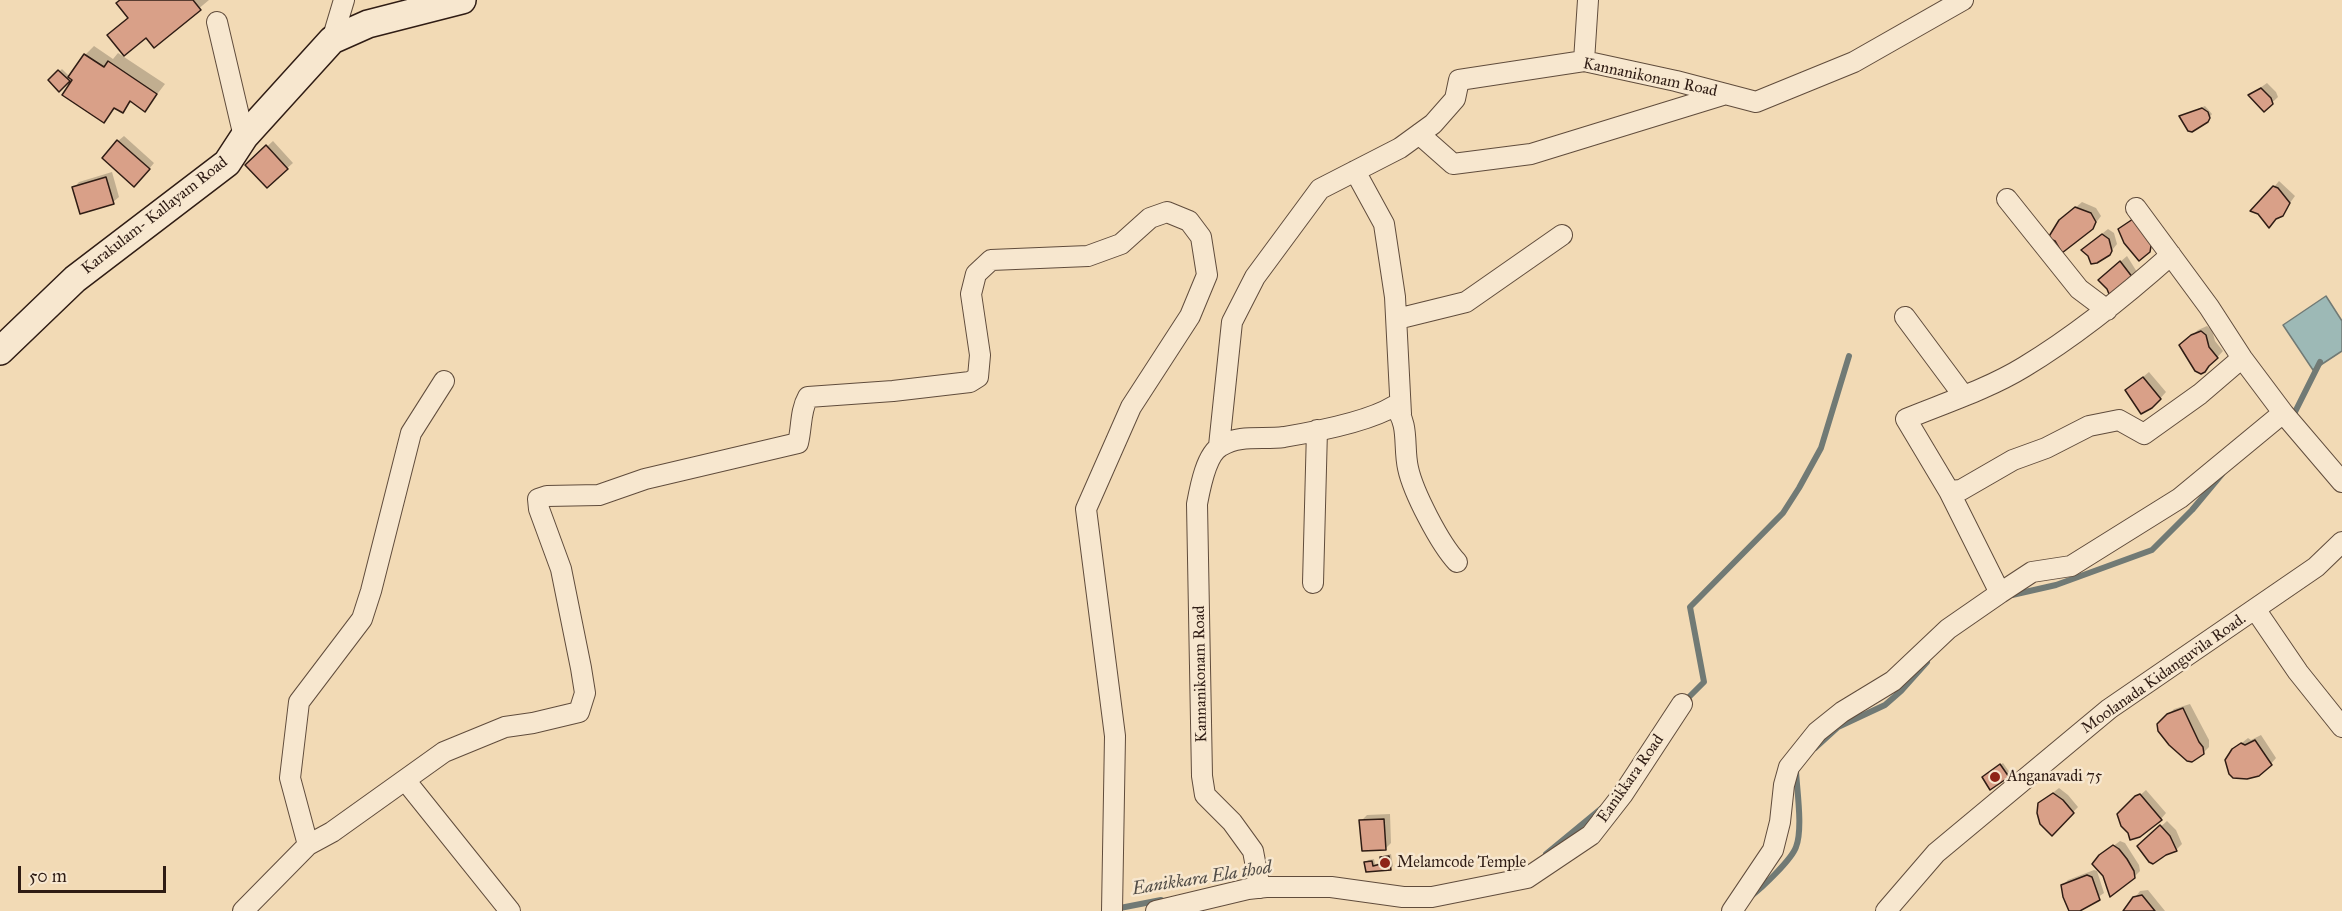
<!DOCTYPE html>
<html>
<head>
<meta charset="utf-8">
<style>
	body { margin:0 }
	#map { position:relative; width:2342px; height:911px; overflow:hidden; background:#f2dab5; font-family:"IM FELL Great Primer",serif }
	canvas { display:block }
	.scale { position:absolute; left:18px; top:866px; width:148px; height:27px; box-sizing:border-box; border:3px solid #2f1c14; border-top:0; padding-left:8px; font-size:18px; line-height:21px; white-space:nowrap; color:#2f1c14; -webkit-text-stroke:4px #f7e7cf; paint-order:stroke }
</style>
</head>
<body>
<div id="map">
<canvas width="2342" height="911"></canvas>
<div class="scale">50 m</div>
</div>
<script>
const g = document.querySelector('canvas').getContext('2d');
g.lineJoin = 'round';
function fillPath(path, color) { g.fillStyle = color; g.fill(path, 'evenodd'); }
function trace(path, color, width, dash) { g.strokeStyle = color; g.lineWidth = width; g.lineCap = dash ? 'butt' : 'round'; g.setLineDash(dash || []); g.stroke(path); }
function write(font, color, halo, rows, align = 'center') {
  g.font = font + ' "IM FELL Great Primer",serif'; g.lineWidth = 5; g.setLineDash([]); g.textBaseline = 'middle'; g.strokeStyle = halo; g.fillStyle = color; for (const [text, x, y, turn = 0] of rows) {
    g.save(); g.translate(x, y); g.rotate((+turn || 0) * Math.PI / 180); g.textAlign = isNaN(turn) ? turn : align; if (halo) g.strokeText(text, 0, 0); g.fillText(text, 0, 0); g.restore();
  }
}
const water = new Path2D(`
	M2326,296L2342,321V351L2313,370L2283,325Z`);
fillPath(water, '#9db9b6');
trace(water, '#717a75', 1.5);
fillPath(new Path2D(`
	M121,0H209L154,46L147,36L109,35L129,17Z
	M94,46L113,59L118,53L165,84L145,110L132,101L122,111L116,107L104,121L74,79L71,77L59,89L50,80L62,69L70,77L85,55Z
	M2267,83L2276,92L2278,97L2264,110L2250,95Z
	M2205,106L2212,114L2207,121L2181,116Z
	M124,136L154,163L140,180L118,141Z
	M273,141L293,163L267,186L247,165Z
	M112,172L119,197L113,202L74,188L79,182Z
	M2279,181L2295,196L2282,214L2274,187Z
	M2082,202L2096,208L2101,216L2092,228L2067,215Z
	M2108,229L2114,233L2117,244L2109,254L2089,244Z
	M2127,256L2137,272L2132,277L2105,275Z
	M2207,326L2212,330L2215,341L2223,351L2205,371L2187,340L2198,330Z
	M2149,372L2166,392L2158,401L2127,390Z
	M2190,704L2209,740V747L2198,758L2159,724L2174,709Z
	M2261,735L2276,758L2264,772L2247,778L2233,750L2248,738L2251,740Z
	M2003,763L2010,773L1991,788L1986,775Z
	M2059,788L2068,795L2078,807L2052,834L2046,798Z
	M2146,790L2166,813L2161,819L2118,815Z
	M1390,814L1391,843L1386,848L1361,821L1367,815Z
	M2167,821L2176,830L2182,844L2176,850L2139,846Z
	M2120,841L2125,843L2139,865L2140,871L2134,877L2100,856Z
	M1391,854L1393,866L1390,869L1367,871L1366,863L1368,860L1374,859L1375,864L1382,863V858L1384,856Z
	M2094,870L2097,871L2104,893L2078,911H2070L2062,886L2068,880Z
	M2148,890L2165,911H2125L2140,891Z`), '#0003');
trace(new Path2D(`
	M2291,415L2295,412L2320,362
	M2012,595L2056,585L2152,550L2192,510L2222,474
	M1684,702L1704,682L1690,607L1783,513L1799,488L1821,448L1849,356
	M1815,748L1838,727L1885,705L1901,691L1927,662
	M1546,854L1603,807
	M1751,896C1762,888 1792,859 1796,847C1803,829 1797,791 1796,771
	M1115,909L1161,900`), '#717a75', 6);
const building = new Path2D(`
	M120,0H193L201,10L154,48L146,38L124,56L107,35L128,18L116,3Z
	M84,54L104,67L108,61L157,94L145,112L130,101L123,113L114,108L104,123L62,95L72,80L68,77Z
	M58,70L70,81L59,92L48,80Z
	M2261,88L2271,98L2273,104L2264,112L2248,95Z
	M2202,108L2208,112L2210,118L2208,122L2192,132L2188,131L2179,116Z
	M117,140L150,169L134,187L102,158Z
	M266,145L288,169L267,188L245,165Z
	M106,177L114,204L80,214L72,187Z
	M2273,186L2278,188L2290,203L2283,216L2276,219L2269,228L2258,214L2250,211Z
	M2075,207L2091,213L2096,222L2093,229L2062,253L2055,241L2048,238L2059,220Z
	M2136,217L2156,244L2151,246L2150,252L2139,261L2124,243L2118,229Z
	M2102,234L2109,239L2112,251L2110,255L2097,263L2091,264L2088,256L2081,250Z
	M2120,261L2133,278L2116,292L2109,294L2107,289L2098,280Z
	M2201,331L2206,335L2209,347L2218,358L2209,366L2205,372L2201,374L2195,371L2179,345L2191,335Z
	M2143,377L2161,399L2152,408L2141,414L2125,390Z
	M2183,708L2199,742L2203,747L2204,754L2192,762L2187,761L2169,745L2158,731L2157,724L2167,714Z
	M2255,740L2272,765L2259,776L2247,779L2233,778L2229,774L2225,760L2232,749L2241,743L2245,745Z
	M2000,764L2009,777L1990,790L1982,777Z
	M2053,793L2063,800L2074,813L2052,836L2040,824L2037,813L2038,803Z
	M2140,794L2162,820L2140,837L2130,840L2128,833L2121,826L2117,814L2135,796Z
	M1384,819L1386,850L1362,851L1359,820Z
	M2160,825L2170,836L2177,851L2166,855L2153,864L2149,862L2137,846Z
	M2113,845L2119,849L2127,859L2134,871L2135,878L2110,897L2103,876L2092,864L2099,855Z
	M1389,856L1391,870L1366,872L1364,862L1372,861L1373,866L1381,864L1380,857Z
	M2087,875L2092,877L2100,900L2080,911H2069L2063,897L2061,885Z
	M2142,895L2155,911H2123L2133,897Z`);
fillPath(building, '#d9a088');
trace(building, '#2f1c14', 1.5);
const street = new Path2D(`
	M217,22L244,137
	M332,40L344,0
	M1584,61L1588,0
	M1419,134L1453,164L1531,154L1726,94
	M1355,171L1384,224L1395,297L1401,414
	M2007,199L2079,289L2107,310
	M2136,208L2209,307L2242,358L2284,414L2342,482
	M2171,255C2125,296 2077,335 2024,367C1988,389 1945,403 1906,419L1949,491L1961,490L2013,460L2046,448L2089,426L2119,420L2144,434L2200,394L2242,358
	M1905,317L1963,395
	M1397,319L1466,302L1562,235
	M444,381L411,433L371,591L362,619L299,702L290,778L308,845L332,832L444,752L505,727L533,723L579,712L585,693L581,668L561,569L539,509L538,499L547,496L599,495L645,479L798,443C802,427 800,411 808,397L893,391L970,382L978,377L980,355L971,294L976,274L991,260L1088,256L1121,244L1150,218L1167,212L1189,221L1201,237L1207,275L1190,316L1131,407L1086,509L1115,736L1112,911
	M1219,446L1232,322L1255,277L1320,189L1400,148L1433,124L1455,99L1459,80L1584,61L1676,81L1756,102L1854,62L1963,0
	M1949,491L2000,593
	M1313,583L1317,430
	M2255,609L2298,672L2342,727
	M405,780L510,911
	M1260,888L1253,851L1232,822L1205,795L1202,776L1197,504C1200,488 1206,454 1221,446C1240,434 1263,440 1284,437C1314,432 1368,422 1394,406C1410,424 1403,446 1408,468C1413,492 1440,544 1457,562
	M243,911L308,845
	M1156,911L1248,889L1266,887H1331L1403,897H1432L1527,878L1591,835L1623,794L1682,704
	M1732,911L1773,850L1780,822L1784,785L1789,767L1817,732L1842,712L1893,681L1948,629L2000,593L2032,572L2071,566L2180,498L2283,413
	M1886,911L1936,853L2109,709L2316,567L2342,542`);
const secondary = new Path2D(`
	M0,351L75,279L227,163L244,137L332,40L368,24L462,0`);
trace(street, '#604c3c', 22);
trace(secondary, '#2f1c14', 30);
trace(street, '#f7e7cf', 20);
trace(secondary, '#f7e7cf', 27);
for (const [x, y, r, color] of [
	[1995,777,6,"#8f2418"],
	[1385,863,6,"#8f2418"]
]) { const dot = new Path2D(); dot.arc(x, y, r, 0, 2 * Math.PI); g.fillStyle = color; g.fill(dot); trace(dot, '#f7e7cf', 2); }
write('16px', '#2f1c14', '#f7e7cf', [
	["Kannanikonam Road",1650,78,12],
	["Karakulam- Kallayam Road",155,216,-38],
	["Kannanikonam Road",1201,674,-91],
	["Moolanada Kidanguvila Road.",2164,674,-35],
	["Eanikkara Road",1631,779,-55]
]);
write('16px', '#2f1c14', '#f7e7cf', [
	["Anganavadi 75",2007,777],
	["Melamcode Temple",1397,863]
], 'left');
write('italic 18px', '#504b45', '#f7e7cf', [
	["Eanikkara Ela thod",1202,879,-9]
]);
</script>
</body>
</html>
